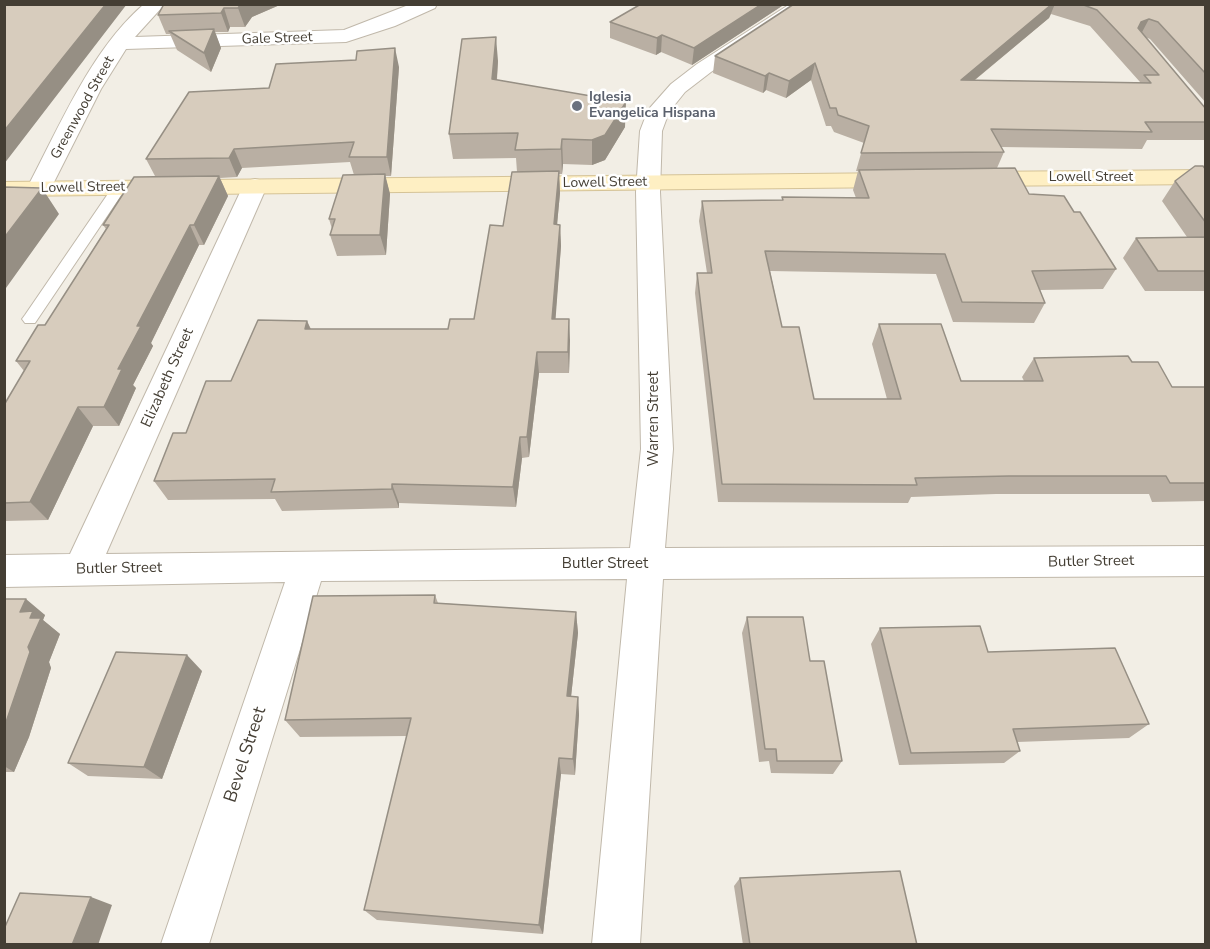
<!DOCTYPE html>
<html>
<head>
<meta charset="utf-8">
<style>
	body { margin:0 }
	#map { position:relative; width:1210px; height:949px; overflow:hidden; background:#f2eee5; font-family:"Nunito Sans",sans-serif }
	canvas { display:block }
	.frame { position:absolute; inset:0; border:6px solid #443e34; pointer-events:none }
</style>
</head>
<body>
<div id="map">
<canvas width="1210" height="949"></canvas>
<div class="frame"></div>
</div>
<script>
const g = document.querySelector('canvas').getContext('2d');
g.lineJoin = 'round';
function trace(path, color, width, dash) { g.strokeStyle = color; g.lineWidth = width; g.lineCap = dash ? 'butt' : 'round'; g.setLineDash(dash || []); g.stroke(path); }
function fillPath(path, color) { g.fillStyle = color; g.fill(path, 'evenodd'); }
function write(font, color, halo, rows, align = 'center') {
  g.font = font + ' "Nunito Sans",sans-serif'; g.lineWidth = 5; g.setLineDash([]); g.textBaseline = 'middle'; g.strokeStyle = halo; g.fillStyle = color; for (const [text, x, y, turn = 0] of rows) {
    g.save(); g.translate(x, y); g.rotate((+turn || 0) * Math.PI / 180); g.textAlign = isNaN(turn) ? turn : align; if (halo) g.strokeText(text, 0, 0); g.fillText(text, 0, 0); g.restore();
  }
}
const lane = new Path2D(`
	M119,184L126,188L35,323H25L22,319L25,315L114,185Z`);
const street = new Path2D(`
	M144,4H165L135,37L344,30L411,4H437L435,8L395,26L346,42L126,49L101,89L51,188L48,193L39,195L30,193L27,188C60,126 90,51 144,4Z
	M790,4H813L711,72L685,92L669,112L662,131L660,192L673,449L665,548L1206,546V576L663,579L640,944H592L627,579L321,581L209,944H161L285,582L4,587V555L70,554L243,186L246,181L255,179L264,181L267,186L106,554L630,548L641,449L636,192L640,131L648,110L671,84L697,64Z`);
const secondary = new Path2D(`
	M1206,170V184L976,186L968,184L964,179L968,174L976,172Z
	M901,173L909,175L913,180L909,185L901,187L4,196V182Z`);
trace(lane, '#c0b8aa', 2);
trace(street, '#c0b8aa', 2);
trace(secondary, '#d5c397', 2);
fillPath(lane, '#fff');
fillPath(street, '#fff');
fillPath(secondary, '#feefc3');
fillPath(new Path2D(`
	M164,4H282L252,17L245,27H230L228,32H215L221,48L211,72L177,50L170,34H166L158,15Z
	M785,4L692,65L661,52L656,55L610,38V22Z
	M794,4H1206V103L1150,39L1145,37L1206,109V140H1147L1142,149L1001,147L1004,152L997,168L1029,194L1074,212L1116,269L1103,289L1040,290L1045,303L1034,323L953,322L936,274L770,271L782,327L814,399H887L872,344L879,324L961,381H1024L1022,377L1034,358L1132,362L1172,387H1206V501L1152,502L1149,494H996L911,497L908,503L718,502L695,293L697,273H707L699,221L702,201L782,200V197L856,198L853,190L858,171H856L864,143L834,132L831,126H826L811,80L786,98L766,90L763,93L713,73L715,56ZM1051,14L1090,26L1140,82V83L975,80L1049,18Z
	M498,61L497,80L625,127L605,160L592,165L563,164L562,174H559L560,193L557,225H560L561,246L555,319L570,340L569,373H539L529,457L522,458L516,507L399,503V508L282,511L275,499L168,500L154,481L186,433L231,381L307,321L311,329H448L474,319L503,226L517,172L516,158L453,159L449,134Z
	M399,67L391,176H385L390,194L386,255L337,256L330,235L332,229L329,219L354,175L350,162L242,168L237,177L220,178L228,196L204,245H199L151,343L153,346L133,385L136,388L119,426H93L48,520L4,521V405L24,371L16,361L45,325L106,229L103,225L155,176L146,159L269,88Z
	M1206,170V291H1145L1123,258L1136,238L1187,237L1162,201L1175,181Z
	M435,595L438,603L576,612L578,633L571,697H578L579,715L575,775L561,774L543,934L377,920L364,910L407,736L300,737L285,720Z
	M4,599L45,615L43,620L60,634L49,662L51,668L29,737L14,772H4Z
	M747,617L810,661L842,761L833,774L771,773L769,761L759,762L742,633Z
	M880,628L988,652L1149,724L1129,738L1017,742L1020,751L1004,763L899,765L871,644Z
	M202,671L162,779L88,776L68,763Z
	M740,878L917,945H743L734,886Z`), '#b9afa3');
fillPath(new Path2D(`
	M106,4H127L4,164V131Z
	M241,4H282L252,17L245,27L238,8Z
	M762,4H785L692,65L694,48Z
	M1052,4H1055L1049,18L954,97L961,80Z
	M224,8L230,27L228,32L221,13Z
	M1149,19L1140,36L1132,39L1141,22Z
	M214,29L221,48L211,72L204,53Z
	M662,35L661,52L656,55L657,38Z
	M496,37L498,61L495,104L492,79Z
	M395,48L399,67L391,176L387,157Z
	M815,63L811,80L786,98L789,81Z
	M769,73L766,90L763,93L765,76Z
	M626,102L625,127L605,160L592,165V140Z
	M562,139L563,164L562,174L561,149Z
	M234,149L242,168L237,177L229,158Z
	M559,171L560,193L555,246L554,224Z
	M385,174L390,194L386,255L380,235Z
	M219,176L228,196L204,245L194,225Z
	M42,188L59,214L6,288L4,286V238Z
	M190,225L199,245L151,343L153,346L133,385L136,388L119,426L104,407L118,369L137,326Z
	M560,225L561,246L554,340L552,319Z
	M569,319L570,340L569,373L568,352Z
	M307,321L316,342L305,329Z
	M537,352L539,373L529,457L527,437Z
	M78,407L93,426L48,520L30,502Z
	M520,437L522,458L516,507L513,487Z
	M392,484L399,503V508L392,489Z
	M26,599L45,615L43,620L60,634L49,662L51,668L29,737L14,772L4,766V728L28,647L20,612Z
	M576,612L578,633L569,715L567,696Z
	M187,655L202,671L162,779L144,767Z
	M578,697L579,715L575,775L573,759Z
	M559,758L561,774L543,934L539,925Z
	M91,897L112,905L98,945H72Z`), '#968f84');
const building = new Path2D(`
	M4,4H106L4,131Z
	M164,4H241L238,8H224L221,13L158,15Z
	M641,4H762L694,48L662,35L657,38L610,22Z
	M794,4H1052L961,80L1151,83L1144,75H1159L1097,10L1081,4H1206V74L1158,22L1149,19L1141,22L1138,28L1206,109V122H1145L1152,132L991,129L1004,152L861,153L869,126L838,115L836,108H830L815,63L789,81L769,73L765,76L715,56Z
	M214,29L204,53L169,31Z
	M496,37L492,79L626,102L605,135L592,140L562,139L561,149L515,150L518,133L449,134L462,39Z
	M395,48L387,157H349L354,142L234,149L229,158L146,159L189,92L269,88L276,64L356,60L357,51Z
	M1195,166H1203L1206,170V223L1175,181Z
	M1015,168L1029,194L1064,196L1074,212H1080L1116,269L1032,271L1045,303L962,302L945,254L765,251L782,327H799L814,399H901L879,324H941L961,381H1043L1034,358L1128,356L1132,362H1158L1172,387H1206V483H1170L1166,476H1009L915,478L917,485L722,484L697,273H712L702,201L783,200L782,197L869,198L859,170Z
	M559,171L554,224L560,225L552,319H569L568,352H537L527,437H520L513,487L392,484V489L271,492L275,479L154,481L173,433H186L206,381H231L258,320L307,321L305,329H448L450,319H474L490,225L503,226L512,172Z
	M385,174L380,235H330L335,219H329L343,175Z
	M219,176L194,225H190L137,326H141L118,369H122L104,407H78L30,502L4,503V405L30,361H16L38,325H45L109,225H103L134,177Z
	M4,187L42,188L4,238Z
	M1206,237V271H1158L1136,238Z
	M435,595L434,603L576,612L567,696L578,697L573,759L559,758L539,925L364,910L411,718L285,720L313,596Z
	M4,599H26L20,612L33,611L30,618H41L28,647L30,652L4,728Z
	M747,617H803L810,661H824L842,761H777L776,749H765Z
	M980,626L988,652L1115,648L1149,724L1013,729L1020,751L911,753L880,628Z
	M116,652L187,655L144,767L68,763Z
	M900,871L917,945H750L740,878Z
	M20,893L91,897L72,945H4V929Z`);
fillPath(building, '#d7ccbd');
trace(building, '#968f84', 1.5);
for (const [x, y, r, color] of [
	[577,106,6,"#6b7280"]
]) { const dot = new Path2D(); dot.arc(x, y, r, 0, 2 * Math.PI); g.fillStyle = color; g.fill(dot); trace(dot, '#fff', 2); }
write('14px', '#443e34', '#fff', [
	["Gale Street",277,39,-2],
	["Greenwood Street",83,108,-61],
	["Lowell Street",1091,178],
	["Lowell Street",605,183,-1],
	["Lowell Street",83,188,-1]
]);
write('bold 14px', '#5b616d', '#fff', [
	["Iglesia",589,98],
	["Evangelica Hispana",589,114]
], 'left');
write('15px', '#443e34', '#fff', [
	["Elizabeth Street",168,378,-66],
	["Warren Street",654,419,-90],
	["Butler Street",1091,562,-1],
	["Butler Street",605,564],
	["Butler Street",119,569,-1]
]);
write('18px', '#443e34', '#fff', [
	["Bevel Street",246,755,-72]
]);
</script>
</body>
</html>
